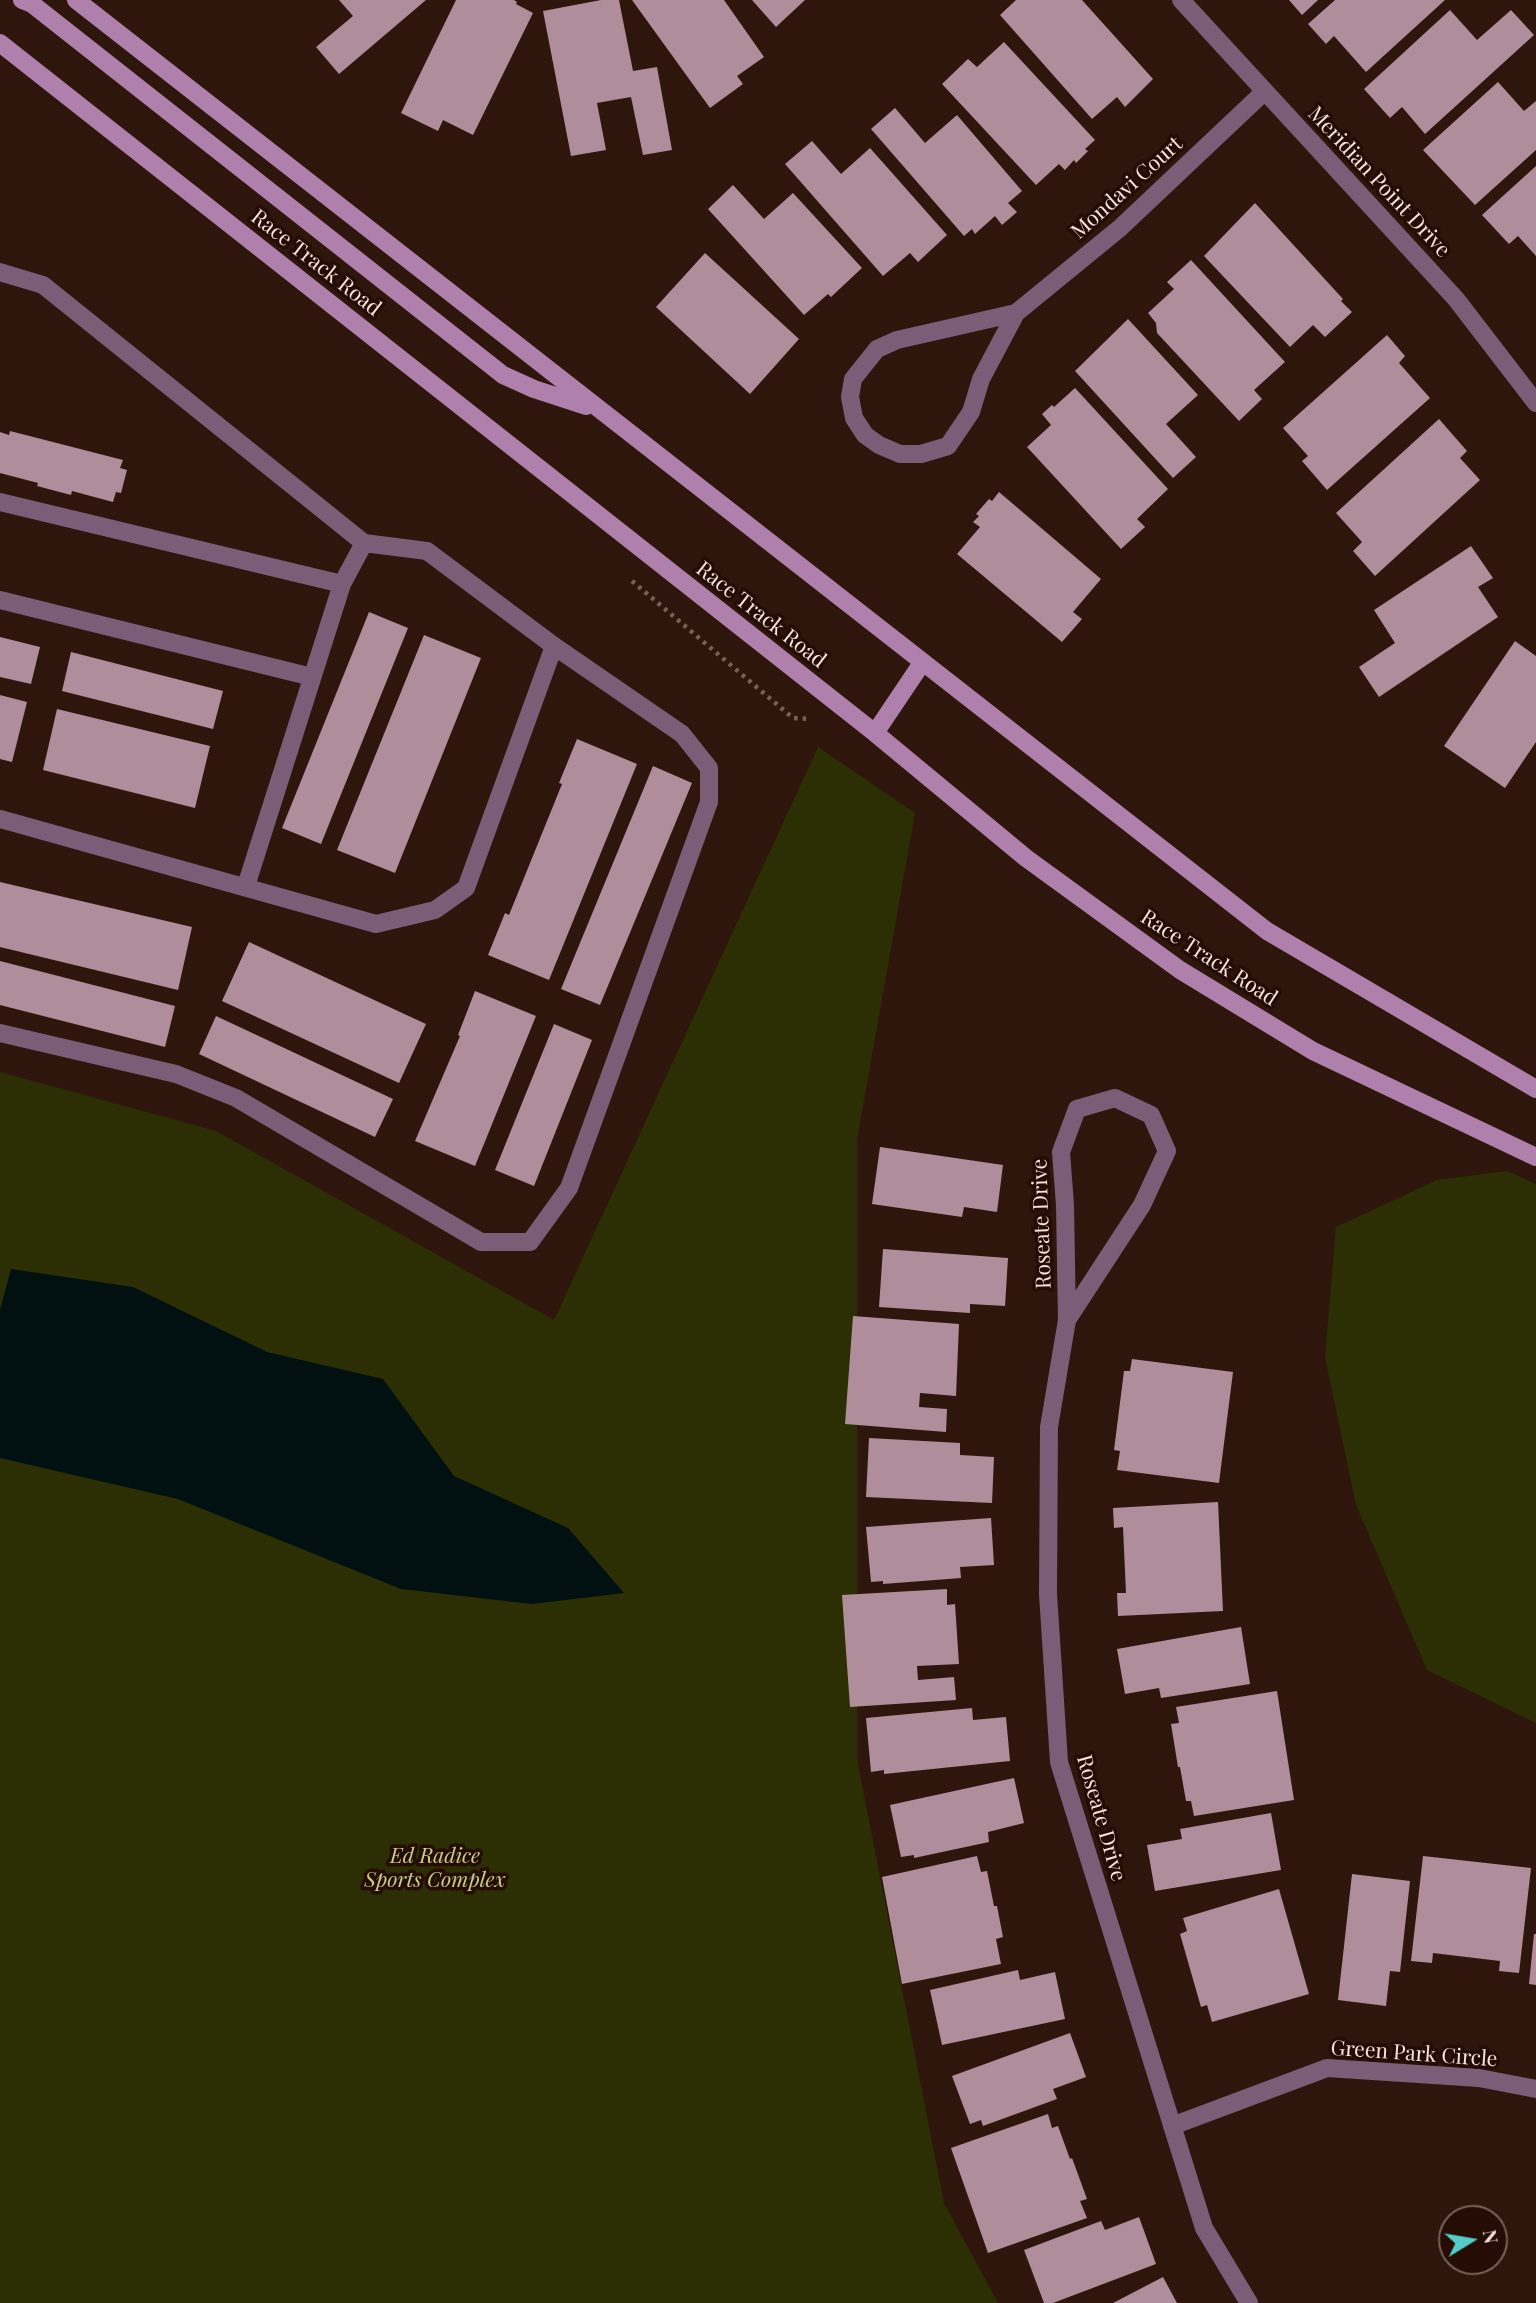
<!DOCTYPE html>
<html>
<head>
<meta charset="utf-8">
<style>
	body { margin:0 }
	#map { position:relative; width:1536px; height:2303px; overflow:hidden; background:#2f160c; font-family:"Playfair Display",serif }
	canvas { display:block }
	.north { position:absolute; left:1438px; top:2205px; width:70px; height:70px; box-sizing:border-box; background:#250c04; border:2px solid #79625b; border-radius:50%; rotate:79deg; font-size:19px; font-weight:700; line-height:28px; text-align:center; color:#f6e3dd }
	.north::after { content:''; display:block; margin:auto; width:24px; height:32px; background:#54cdc8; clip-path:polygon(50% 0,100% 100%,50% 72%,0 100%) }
</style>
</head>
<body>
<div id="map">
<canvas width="1536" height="2303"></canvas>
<div class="north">N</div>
</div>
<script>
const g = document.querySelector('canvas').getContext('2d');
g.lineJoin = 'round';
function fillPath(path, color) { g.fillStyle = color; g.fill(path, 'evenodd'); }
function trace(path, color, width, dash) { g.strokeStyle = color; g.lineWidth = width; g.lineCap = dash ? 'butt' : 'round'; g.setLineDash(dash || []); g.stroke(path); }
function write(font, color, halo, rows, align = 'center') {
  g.font = font + ' "Playfair Display",serif'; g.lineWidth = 7; g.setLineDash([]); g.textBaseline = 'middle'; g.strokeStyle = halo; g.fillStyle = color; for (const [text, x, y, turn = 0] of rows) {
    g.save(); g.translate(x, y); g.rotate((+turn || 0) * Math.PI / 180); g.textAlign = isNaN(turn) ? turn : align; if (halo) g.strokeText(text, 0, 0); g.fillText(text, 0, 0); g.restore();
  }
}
fillPath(new Path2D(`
	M818,747L915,813L857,1140V1759L944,2203L998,2303H0V1072L216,1131L554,1320Z
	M1507,1171L1536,1184V1723L1427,1670L1356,1505L1325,1357L1336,1227L1437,1180Z`), '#2b2f03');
fillPath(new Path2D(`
	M11,1269L133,1287L267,1352L383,1379L454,1476L568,1528L624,1593L532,1604L401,1589L178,1499L0,1458V1310Z`), '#011011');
fillPath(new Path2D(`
	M339,0H426L339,74L316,47L353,16Z
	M456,0H514L517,2L516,4L533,13L473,135L443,120L438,131L401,113Z
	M601,0H619L633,71L657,67L672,150L643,155L631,97L597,103L606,150L571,156L543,11Z
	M632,0H724L764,57L737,76L743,84L710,108Z
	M752,0H805L776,27Z
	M1016,0H1082L1153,79L1125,107L1117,97L1092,119L1000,15Z
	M1289,0H1318L1302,15Z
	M1335,0H1445L1366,72L1334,36L1326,44L1308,24Z
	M1450,10L1477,40L1511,10L1534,35L1425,134L1402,107L1390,118L1364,89Z
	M1004,42L1095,140L1085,149L1088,151L1076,163L1074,160L1065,170L1059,164L1036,185L942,84L968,59L977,67Z
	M1498,82L1524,111L1536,101V150L1475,205L1423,150Z
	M895,108L925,143L957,115L1022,191L1008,203L1017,212L1002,225L995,216L975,234L972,229L964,236L871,129Z
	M812,141L841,174L870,148L947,235L918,262L910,253L883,276L785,164Z
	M1536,166V256L1518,236L1509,244L1482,215Z
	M733,185L764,219L793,193L862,268L831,297L828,294L804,315L708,209Z
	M1255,203L1343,299L1341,301L1352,312L1325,337L1313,325L1290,347L1204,256Z
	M705,253L799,339L750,394L656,307Z
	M1191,260L1285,362L1254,390L1262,399L1239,421L1157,333L1156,323L1148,313L1174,289L1167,282Z
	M1128,319L1198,395L1166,424L1196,457L1173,478L1075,371Z
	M1387,335L1405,356L1399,363L1430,398L1327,490L1302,461L1308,456L1283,428Z
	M1075,388L1168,489L1137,519L1145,527L1121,549L1027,447L1051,425L1042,414L1052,405L1054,407Z
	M1439,419L1467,451L1460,458L1480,480L1375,576L1353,551L1362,542L1336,513Z
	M10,431L123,460L120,468L127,470L121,493L116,492L113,502L72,491L71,495L37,486L38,483L0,473V432L9,435Z
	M999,492L1101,579L1073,612L1082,619L1062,642L957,554L980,527L973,522L979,516L976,514L989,499L992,501Z
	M1471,546L1493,578L1478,587L1498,617L1379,697L1359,667L1395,643L1374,610Z
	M369,612L408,628L321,844L282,828Z
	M424,635L481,658L395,873L337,850Z
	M0,637L40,647L31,684L0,677Z
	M1515,641L1536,656V742L1505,788L1444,746Z
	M71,652L223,691L213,729L62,691Z
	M0,695L27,702L12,762L0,759Z
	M57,709L210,746L195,808L43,770Z
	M577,739L637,764L549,980L488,955L505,913L509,915L562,784L559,783Z
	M653,766L692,783L600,1005L561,989Z
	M0,882L192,927L178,990L0,947Z
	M249,942L426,1024L399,1083L222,1001Z
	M0,961L175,1006L165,1047L0,1005Z
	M475,991L536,1016L475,1166L415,1141L460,1036L458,1035Z
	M216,1016L393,1099L375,1137L199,1054Z
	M554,1024L592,1040L534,1186L495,1170Z
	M880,1147L1003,1165L997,1212L964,1207L962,1217L872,1204Z
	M883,1249L1008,1258L1005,1306L970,1304V1313L879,1307Z
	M853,1316L959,1324L956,1396L920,1393L919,1407L947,1409L946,1432L845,1424Z
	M1132,1359L1233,1372L1219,1483L1117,1470L1120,1451L1114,1450L1124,1371H1130Z
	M869,1438L960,1443V1455L994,1457L992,1503L866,1497Z
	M1218,1502L1223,1611L1118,1616L1117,1593H1126L1123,1527L1114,1528L1113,1508Z
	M991,1518L994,1565L960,1567L961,1578L883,1584V1581L871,1582L866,1527Z
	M947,1589V1605L955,1604L959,1664L917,1666L918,1680L954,1677L956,1700L850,1707L842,1595Z
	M1241,1627L1250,1684L1161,1698L1159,1688L1125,1694L1117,1649Z
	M1277,1691L1294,1800L1194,1816L1191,1801H1186L1180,1767H1178L1171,1724L1179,1723L1176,1707Z
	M972,1708L973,1720L1006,1717L1010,1761L884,1774V1770L871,1772L866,1718Z
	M1014,1778L1024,1823L988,1832L989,1842L914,1858V1855L901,1857L890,1805Z
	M1271,1813L1281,1870L1155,1891L1147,1845L1182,1839L1180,1829Z
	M977,1856L981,1872L987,1871L994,1906H997L1003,1937L996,1939L1001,1964L902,1984L882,1877Z
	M1423,1856L1531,1868L1519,1973L1499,1971L1500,1961L1433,1953L1432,1963L1411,1961Z
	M1352,1874L1410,1881L1400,1972L1390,1971L1386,2006L1338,2000Z
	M1279,1889L1309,1994L1212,2022L1207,2005L1201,2007L1180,1934L1187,1931L1183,1918Z
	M1534,1934H1536V1985L1529,1984Z
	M1018,1970L1020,1980L1055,1972L1065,2019L942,2045L930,1990Z
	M1070,2033L1086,2077L1053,2089L1057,2099L983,2126L981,2120L970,2124L952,2076Z
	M1048,2114L1052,2128L1058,2126L1070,2159L1072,2158L1087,2199L1080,2201L1087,2218L988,2253L951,2148Z
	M1139,2217L1156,2264L1053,2303H1044L1024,2250L1101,2221L1105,2230Z
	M1163,2277L1177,2303H1113Z`), '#b08d9b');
trace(new Path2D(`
	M632,581L793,718L811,719`), '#786158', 4.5, [3.5, 5]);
trace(new Path2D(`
	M0,272L43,285L364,543L427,551L554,646L682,734L709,768V802L569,1188L530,1242H481L236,1098L176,1074L0,1033
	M0,502L342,584L364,543
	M0,600L312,677
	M0,819L376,924L435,910L466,888L554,646
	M246,886L342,584`), '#7b5d78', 18);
trace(new Path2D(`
	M1181,0L1456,299L1536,403
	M1016,313L981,379L971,412L948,446L921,454H900L879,445L865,435L854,418L850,397L853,379L877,349L897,340L1016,313L1120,228L1264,92
	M1067,1320L1142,1205L1167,1151L1151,1115L1115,1098L1077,1109L1061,1152L1065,1205L1067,1320L1049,1427L1048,1594L1059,1762L1204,2228L1249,2303
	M1172,2126L1327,2068L1479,2078L1536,2089`), '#7b5d78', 18);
trace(new Path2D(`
	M22,0L32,4L503,375L534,389L586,406
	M76,0L1267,931L1536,1089
	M0,43L875,733L1026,858L1180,970L1313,1051L1536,1157
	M875,733L922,663`), '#b080ac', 18);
write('21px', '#f6e3dd', '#250c04', [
	["Meridian Point Drive",1379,182,47],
	["Mondavi Court",1127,188,-42],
	["Race Track Road",316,263,38],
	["Race Track Road",761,615,38],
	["Race Track Road",1209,958,33],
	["Roseate Drive",1042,1224,-92],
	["Roseate Drive",1101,1818,74],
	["Green Park Circle",1414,2054,4]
]);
write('italic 21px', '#c6cf88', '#250c04', [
	["Ed Radice",435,1856],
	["Sports Complex",435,1880]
]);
</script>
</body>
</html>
